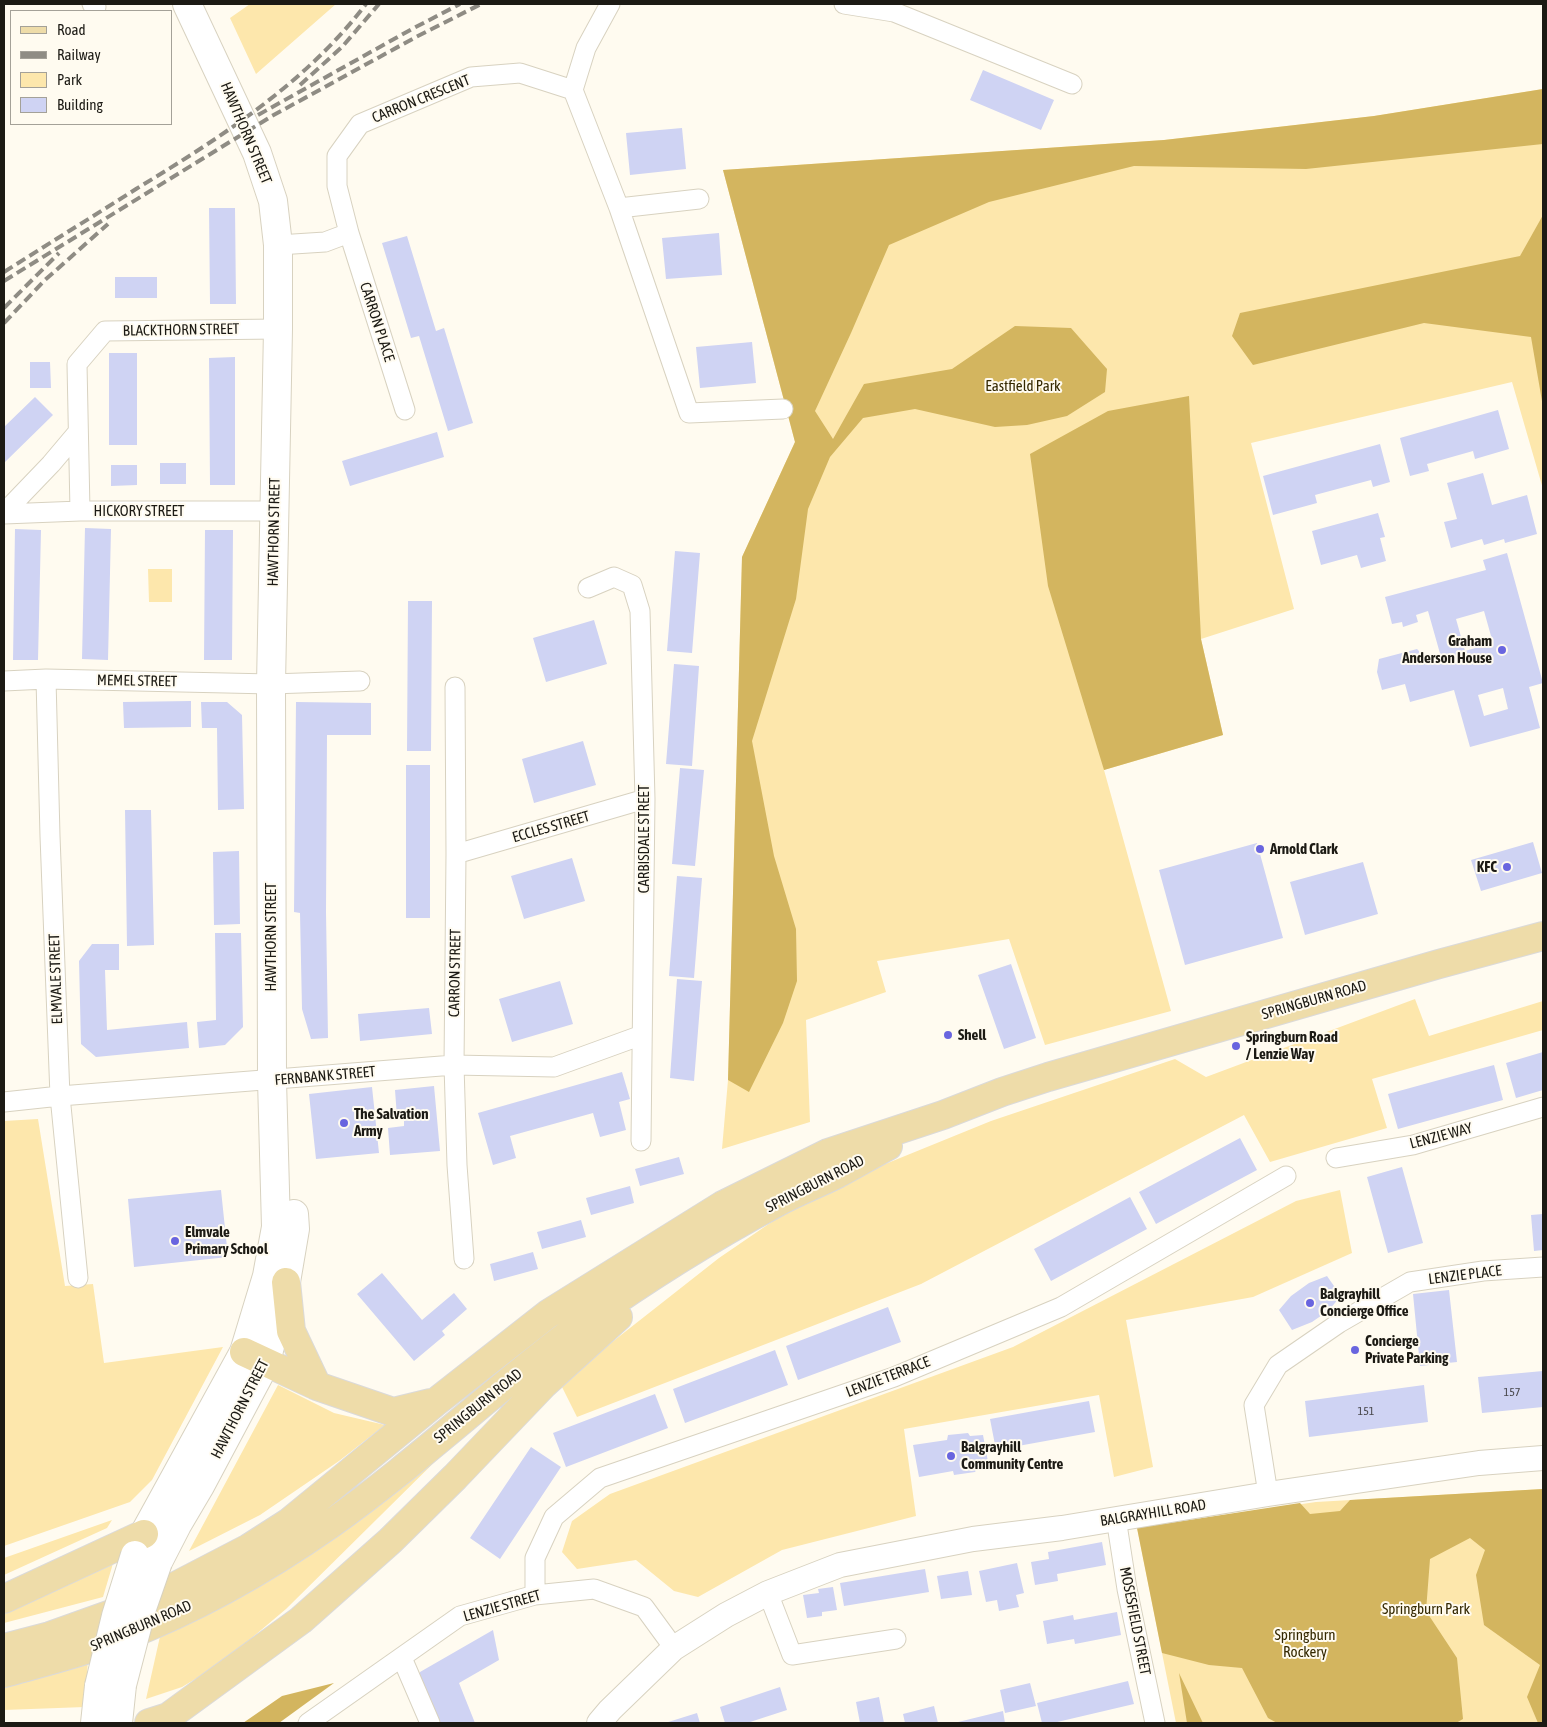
<!DOCTYPE html>
<html>
<head>
<meta charset="utf-8">
<style>
	body { margin:0 }
	#map { position:relative; width:1547px; height:1727px; overflow:hidden; background:#fffbf0; font-family:"Asap Condensed",sans-serif }
	canvas { display:block }
	.frame { position:absolute; inset:0; border:5px solid #1c1a14; pointer-events:none }
	.legend { position:absolute; left:10px; top:10px; width:162px; height:115px; box-sizing:border-box; background:#fffbf0; border:1px solid #a4a198; margin:0; padding:6px 9px; list-style:none; font-size:15px; color:#1c1a14 }
	.legend li { display:flex; align-items:center; gap:10px; height:25px }
	.legend b { width:25px; border:1px solid #a4a198 }
</style>
</head>
<body>
<div id="map">
<canvas width="1547" height="1727"></canvas>
<div class="frame"></div>
<ul class="legend">
<li><b style="height:6px;background:#eedca9"></b>Road</li>
<li><b style="height:6px;background:#8f8c84"></b>Railway</li>
<li><b style="height:14px;background:#fde7ac"></b>Park</li>
<li><b style="height:14px;background:#cfd3f3"></b>Building</li>
</ul>
</div>
<script>
const g = document.querySelector('canvas').getContext('2d');
g.lineJoin = 'round';
function fillPath(path, color) { g.fillStyle = color; g.fill(path, 'evenodd'); }
function trace(path, color, width, dash) { g.strokeStyle = color; g.lineWidth = width; g.lineCap = dash ? 'butt' : 'round'; g.setLineDash(dash || []); g.stroke(path); }
function write(font, color, halo, rows, align = 'center') {
  g.font = font + ' "Asap Condensed",sans-serif'; g.lineWidth = 4; g.setLineDash([]); g.textBaseline = 'middle'; g.strokeStyle = halo; g.fillStyle = color; for (const [text, x, y, turn = 0] of rows) {
    g.save(); g.translate(x, y); g.rotate((+turn || 0) * Math.PI / 180); g.textAlign = isNaN(turn) ? turn : align; if (halo) g.strokeText(text, 0, 0); g.fillText(text, 0, 0); g.restore();
  }
}
fillPath(new Path2D(`
	M250,4H336L256,74L230,18Z
	M1543,89V489L1512,382L1251,443L1294,609L1201,639L1223,735L1104,770L1171,1011L1045,1045L1009,939L877,961L886,992L806,1020L810,1122L722,1149L728,1080L742,557L795,442L723,170L1164,140L1374,116Z
	M148,569H172V602H149Z
	M1415,999L1429,1036L1543,1001V1030L1372,1079L1387,1128L1270,1162L1244,1115L921,1284L577,1417L560,1383L719,1258L814,1193L991,1121L1175,1059L1206,1077Z
	M38,1119L65,1286L93,1284L104,1363L223,1347L152,1480L130,1502L4,1546V1121Z
	M1340,1190L1352,1253L1253,1297L1126,1320L1153,1467L1114,1477L1099,1395L904,1429L916,1516L782,1550L698,1597L674,1591L636,1560L577,1569L562,1552L572,1521L610,1494L1013,1347L1296,1201Z
	M278,1385L334,1413L385,1425L339,1461L260,1515L189,1551Z
	M471,1426L286,1609L222,1663L182,1687L146,1699L161,1632Z
	M1543,1489V1723H1176L1137,1528L1316,1502Z
	M112,1520L107,1528L4,1575V1558Z
	M117,1550L103,1597L4,1623V1610Z
	M88,1659L85,1707L4,1710V1682Z`), '#fde7ac');
fillPath(new Path2D(`
	M1543,89V144L1306,169L1134,166L989,202L889,245L851,333L815,411L833,439L864,384L952,369L1015,326L1071,328L1107,369L1105,392L1067,416L1027,425L995,427L915,409L863,418L830,457L808,509L796,599L752,741L774,856L796,929L797,981L783,1023L749,1092L728,1080L742,557L795,442L723,170L1164,140L1374,116Z
	M1543,215V407L1531,337L1424,323L1253,365L1232,336L1240,313L1520,256Z
	M1189,396L1201,639L1223,735L1104,770L1048,586L1030,454L1108,411Z
	M1543,1489V1723H1538L1527,1697L1540,1665L1484,1625L1476,1575L1485,1550L1470,1538L1430,1559L1426,1611L1457,1658L1463,1719L1456,1723H1277L1268,1718L1242,1668L1209,1665L1162,1653L1137,1528L1300,1503L1310,1514L1340,1511L1350,1500Z
	M1179,1673L1202,1721L1203,1723H1187Z
	M334,1683L279,1723H243L282,1696Z`), '#d3b55f');
fillPath(new Path2D(`
	M983,70L1054,100L1041,130L970,100Z
	M682,128L686,169L630,175L626,133Z
	M209,208H235L236,304H210Z
	M719,233L722,275L666,279L662,238Z
	M407,236L436,331L444,328L473,423L448,431L419,336L411,338L382,243Z
	M115,277H157V298H115Z
	M752,342L756,383L700,388L696,347Z
	M109,353H137V445H109Z
	M235,357V485H210L209,358Z
	M30,362H50L51,388H30Z
	M35,397L53,415L4,463V427Z
	M1498,410L1509,449L1475,459L1473,451L1427,464L1429,471L1410,476L1400,438Z
	M437,432L444,457L350,486L342,461Z
	M1380,444L1390,482L1373,487L1371,480L1315,495L1317,503L1273,515L1263,476Z
	M160,463H186V484H160Z
	M111,465H137V485L111,486Z
	M1483,473L1492,505L1527,495L1537,534L1505,543L1504,539L1484,545L1482,539L1451,548L1444,522L1457,519L1447,483Z
	M1378,513L1385,537L1380,538L1386,561L1361,568L1357,555L1321,565L1312,531Z
	M85,528L111,529L108,660L82,659Z
	M15,529L41,530L38,660H13Z
	M205,530H233L232,660H204Z
	M675,551L700,553L692,653L667,651Z
	M1507,553L1543,683L1529,687L1540,728L1470,747L1454,690L1410,702L1405,684L1382,690L1377,672L1379,659L1417,649L1423,655L1424,662L1441,657L1428,611L1416,615L1418,622L1403,627L1402,622L1392,624L1385,597L1486,570L1483,560ZM1484,611L1493,643L1465,651L1456,619ZM1503,688L1508,709L1484,716L1478,695Z
	M408,601H432L431,751H407Z
	M594,620L607,664L546,682L533,638Z
	M674,664L699,666L692,766L666,764Z
	M191,701V727L124,728L123,702Z
	M201,702H227L242,715L244,809L218,810L217,728H202Z
	M296,702L371,703V735H327L326,912L328,1038L311,1039L302,1009L300,913L294,912Z
	M583,741L596,785L534,803L522,759Z
	M406,765H430V918H406Z
	M680,768L704,770L695,866L672,864Z
	M125,810H151L154,945L127,946Z
	M1533,842L1542,873L1481,891L1471,860Z
	M1257,843L1283,938L1185,965L1159,870Z
	M239,851L240,924L214,925L213,852Z
	M572,858L585,901L524,919L511,876Z
	M1363,862L1378,914L1305,935L1290,882Z
	M677,876L702,878L694,978L669,976Z
	M215,933H241L243,1027L225,1045L199,1048L197,1022L216,1020Z
	M92,944H119V970H105L107,1030L187,1022L189,1048L96,1057L81,1044L79,961Z
	M1011,964L1036,1038L1004,1049L978,975Z
	M677,979L702,981L694,1081L670,1078Z
	M560,981L573,1024L512,1042L499,999Z
	M429,1008L432,1034L360,1041L358,1014Z
	M1543,1052V1090L1516,1098L1506,1063Z
	M1494,1065L1503,1100L1398,1129L1388,1094Z
	M622,1072L630,1099L619,1102L626,1130L600,1137L593,1113L510,1136L516,1158L493,1165L478,1113Z
	M434,1086L440,1151L390,1155L388,1128L404,1126V1117H397L395,1090Z
	M372,1087L379,1153L316,1159L309,1094Z
	M1240,1138L1257,1170L1156,1224L1139,1192Z
	M679,1157L684,1174L640,1186L635,1169Z
	M1402,1167L1423,1243L1388,1253L1367,1177Z
	M630,1186L634,1203L591,1215L586,1198Z
	M221,1190L228,1257L134,1267L128,1199Z
	M1130,1197L1147,1229L1051,1281L1034,1249Z
	M1543,1214V1250L1534,1251L1531,1215Z
	M581,1220L586,1237L542,1249L537,1232Z
	M533,1252L538,1269L494,1281L490,1264Z
	M382,1273L422,1320L454,1293L467,1309L442,1331L445,1335L414,1361L357,1294Z
	M1327,1276L1341,1296L1328,1311L1312,1322L1292,1330L1279,1310L1291,1296L1309,1283Z
	M1449,1290L1457,1362L1420,1366L1413,1294Z
	M888,1307L901,1342L798,1380L786,1346Z
	M775,1350L788,1385L685,1423L673,1389Z
	M1543,1371V1407L1482,1413L1478,1377Z
	M1424,1385L1428,1422L1309,1437L1305,1401Z
	M655,1394L668,1428L566,1467L553,1433Z
	M1089,1401L1095,1432L996,1450L990,1419Z
	M968,1433L970,1436L983,1435L989,1467L977,1469L975,1472L954,1475L953,1471L919,1477L913,1445L947,1440L948,1435Z
	M531,1447L561,1467L500,1559L470,1538Z
	M1102,1542L1106,1565L1057,1574L1058,1581L1035,1585L1031,1562L1049,1559L1048,1552Z
	M1017,1563L1024,1593L1016,1595L1019,1607L999,1611L997,1600L986,1602L979,1571Z
	M925,1569L929,1592L844,1606L840,1583Z
	M968,1571L972,1595L941,1599L937,1576Z
	M833,1587L837,1610L822,1612V1616L807,1618L803,1595L819,1593L818,1589Z
	M1117,1612L1121,1635L1075,1644L1074,1639L1047,1644L1043,1621L1073,1615L1074,1620Z
	M493,1630L499,1660L459,1683L475,1723H439L420,1676V1672Z
	M1128,1681L1134,1704L1053,1723H1042L1037,1703Z
	M1030,1683L1036,1706L1005,1713L1000,1690Z
	M780,1687L787,1710L747,1723H725L720,1707Z
	M879,1697L884,1723H860L856,1702Z
	M934,1706L938,1723H905L903,1714Z
	M1003,1711L1005,1723H954Z
	M697,1713L700,1723H665Z`), '#cfd3f3');
const minor = new Path2D(`
	M92,4L96,7
	M844,4L894,12L1072,84
	M573,90L586,48L610,4
	M619,208L699,199
	M278,245L325,242L349,233
	M405,410L349,233L337,186V156L360,124L471,77L520,73L573,90L619,208L689,413L783,409
	M80,511L77,364L105,331L278,329
	M4,513L51,464L78,432
	M4,514L80,511H274
	M588,588L614,577L632,585L640,611L645,799L641,1141
	M46,679L50,836L60,1096L78,1278
	M4,681L46,679L271,684L360,681
	M455,687L456,854L454,1065L457,1165L464,1259
	M456,854L645,799
	M4,1102L60,1096L454,1065L554,1067L642,1035
	M1336,1158L1413,1145L1543,1107
	M1268,1494L1254,1405L1278,1365L1339,1323L1410,1282L1483,1271L1543,1267
	M1116,1518L1127,1589L1155,1723
	M768,1593L792,1655L896,1639
	M535,1595V1558L554,1517L600,1478L894,1377L1061,1307L1286,1176
	M402,1658L430,1723
	M308,1723L460,1616L535,1595L594,1589L644,1607L674,1648`);
const tertiary = new Path2D(`
	M599,1723L610,1710L674,1648L726,1615L768,1593L840,1565L973,1539L1062,1528L1268,1494L1479,1463L1543,1458`);
const secondary = new Path2D(`
	M135,1555L144,1534L244,1352L267,1276L276,1227L272,1080L271,684L278,329V245L273,201L257,153L187,4
	M158,1562L177,1525L200,1486L266,1362L286,1282L295,1229L294,1214
	M95,1723L99,1686
	M118,1723L122,1685`);
const primary = new Path2D(`
	M286,1282L291,1331L317,1386
	M244,1352L317,1386L393,1412L430,1403
	M4,1599L144,1534
	M4,1648L50,1636L134,1606L170,1589L249,1548L288,1523L437,1401L548,1314L723,1205L828,1153L943,1115L1002,1092L1048,1077L1439,964L1543,936
	M4,1673C44,1662 85,1652 123,1637C196,1609 266,1569 329,1525C417,1463 495,1388 582,1324C644,1280 709,1239 776,1203C796,1192 817,1184 837,1174C854,1165 871,1155 888,1146
	M149,1723L168,1717L301,1620L390,1541L455,1477L543,1385L618,1317`);
trace(minor, '#d8d2c0', 21);
trace(tertiary, '#d8d2c0', 26);
trace(secondary, '#d8d2c0', 30);
trace(primary, '#dbdad9', 30);
trace(minor, '#fff', 19);
trace(tertiary, '#fff', 24);
trace(secondary, '#fff', 28);
trace(primary, '#eedca9', 28);
trace(new Path2D(`
	M300,85L342,47L379,4
	M258,115L412,29L460,4
	M4,272C48,244 92,217 136,189C220,138 306,83 366,4
	M4,281L272,116L416,37L481,4
	M4,308L59,253
	M4,323L45,280L108,224`), '#8f8c84', 4, [10, 5]);
const secondaryBridge = new Path2D(`
	M122,1685L142,1608L158,1562
	M99,1686L116,1616L135,1555`);
trace(secondaryBridge, '#d8d2c0', 30, []);
trace(secondaryBridge, '#fff', 28);
for (const [x, y, r, color] of [
	[1502,650,5,"#6965df"],
	[1260,849,5,"#6965df"],
	[1507,867,5,"#6965df"],
	[948,1035,5,"#6965df"],
	[1236,1046,5,"#6965df"],
	[344,1123,5,"#6965df"],
	[175,1241,5,"#6965df"],
	[1310,1303,5,"#6965df"],
	[1355,1350,5,"#6965df"],
	[951,1456,5,"#6965df"]
]) { const dot = new Path2D(); dot.arc(x, y, r, 0, 2 * Math.PI); g.fillStyle = color; g.fill(dot); trace(dot, '#fffbf0', 2); }
write('12px', '#49484c', null, [
	["157",1512,1392],
	["151",1366,1411]
]);
write('15px', '#1c1a14', '#fffbf0', [
	["CARRON CRESCENT",421,99,-22],
	["HAWTHORN STREET",246,133,67],
	["CARRON PLACE",377,322,72],
	["BLACKTHORN STREET",181,330,-1],
	["HICKORY STREET",139,511],
	["HAWTHORN STREET",274,532,-89],
	["MEMEL STREET",137,681,1],
	["ECCLES STREET",551,827,-16],
	["CARBISDALE STREET",644,839,-90],
	["HAWTHORN STREET",271,937,-90],
	["CARRON STREET",455,973,-89],
	["ELMVALE STREET",56,979,-92],
	["SPRINGBURN ROAD",1314,1000,-16],
	["FERNBANK STREET",325,1076,-5],
	["LENZIE WAY",1441,1136,-15],
	["SPRINGBURN ROAD",815,1184,-27],
	["LENZIE PLACE",1465,1275,-7],
	["LENZIE TERRACE",888,1377,-21],
	["SPRINGBURN ROAD",478,1406,-39],
	["HAWTHORN STREET",240,1409,-63],
	["BALGRAYHILL ROAD",1153,1513,-9],
	["LENZIE STREET",502,1606,-16],
	["MOSESFIELD STREET",1135,1621,79],
	["SPRINGBURN ROAD",141,1626,-23]
]);
write('15px', '#342801', '#fffbf0', [
	["Eastfield Park",1023,386],
	["Springburn Park",1426,1609],
	["Springburn",1305,1635],
	["Rockery",1305,1652]
]);
write('bold 15px', '#1c1a14', '#fffbf0', [
	["Graham",1492,641,"right"],
	["Anderson House",1492,658,"right"],
	["Arnold Clark",1270,849],
	["KFC",1497,867,"right"],
	["Shell",958,1035],
	["Springburn Road",1246,1037],
	["/ Lenzie Way",1246,1054],
	["The Salvation",354,1114],
	["Army",354,1131],
	["Elmvale",185,1232],
	["Primary School",185,1249],
	["Balgrayhill",1320,1294],
	["Concierge Office",1320,1311],
	["Concierge",1365,1341],
	["Private Parking",1365,1358],
	["Balgrayhill",961,1447],
	["Community Centre",961,1464]
], 'left');
</script>
</body>
</html>
